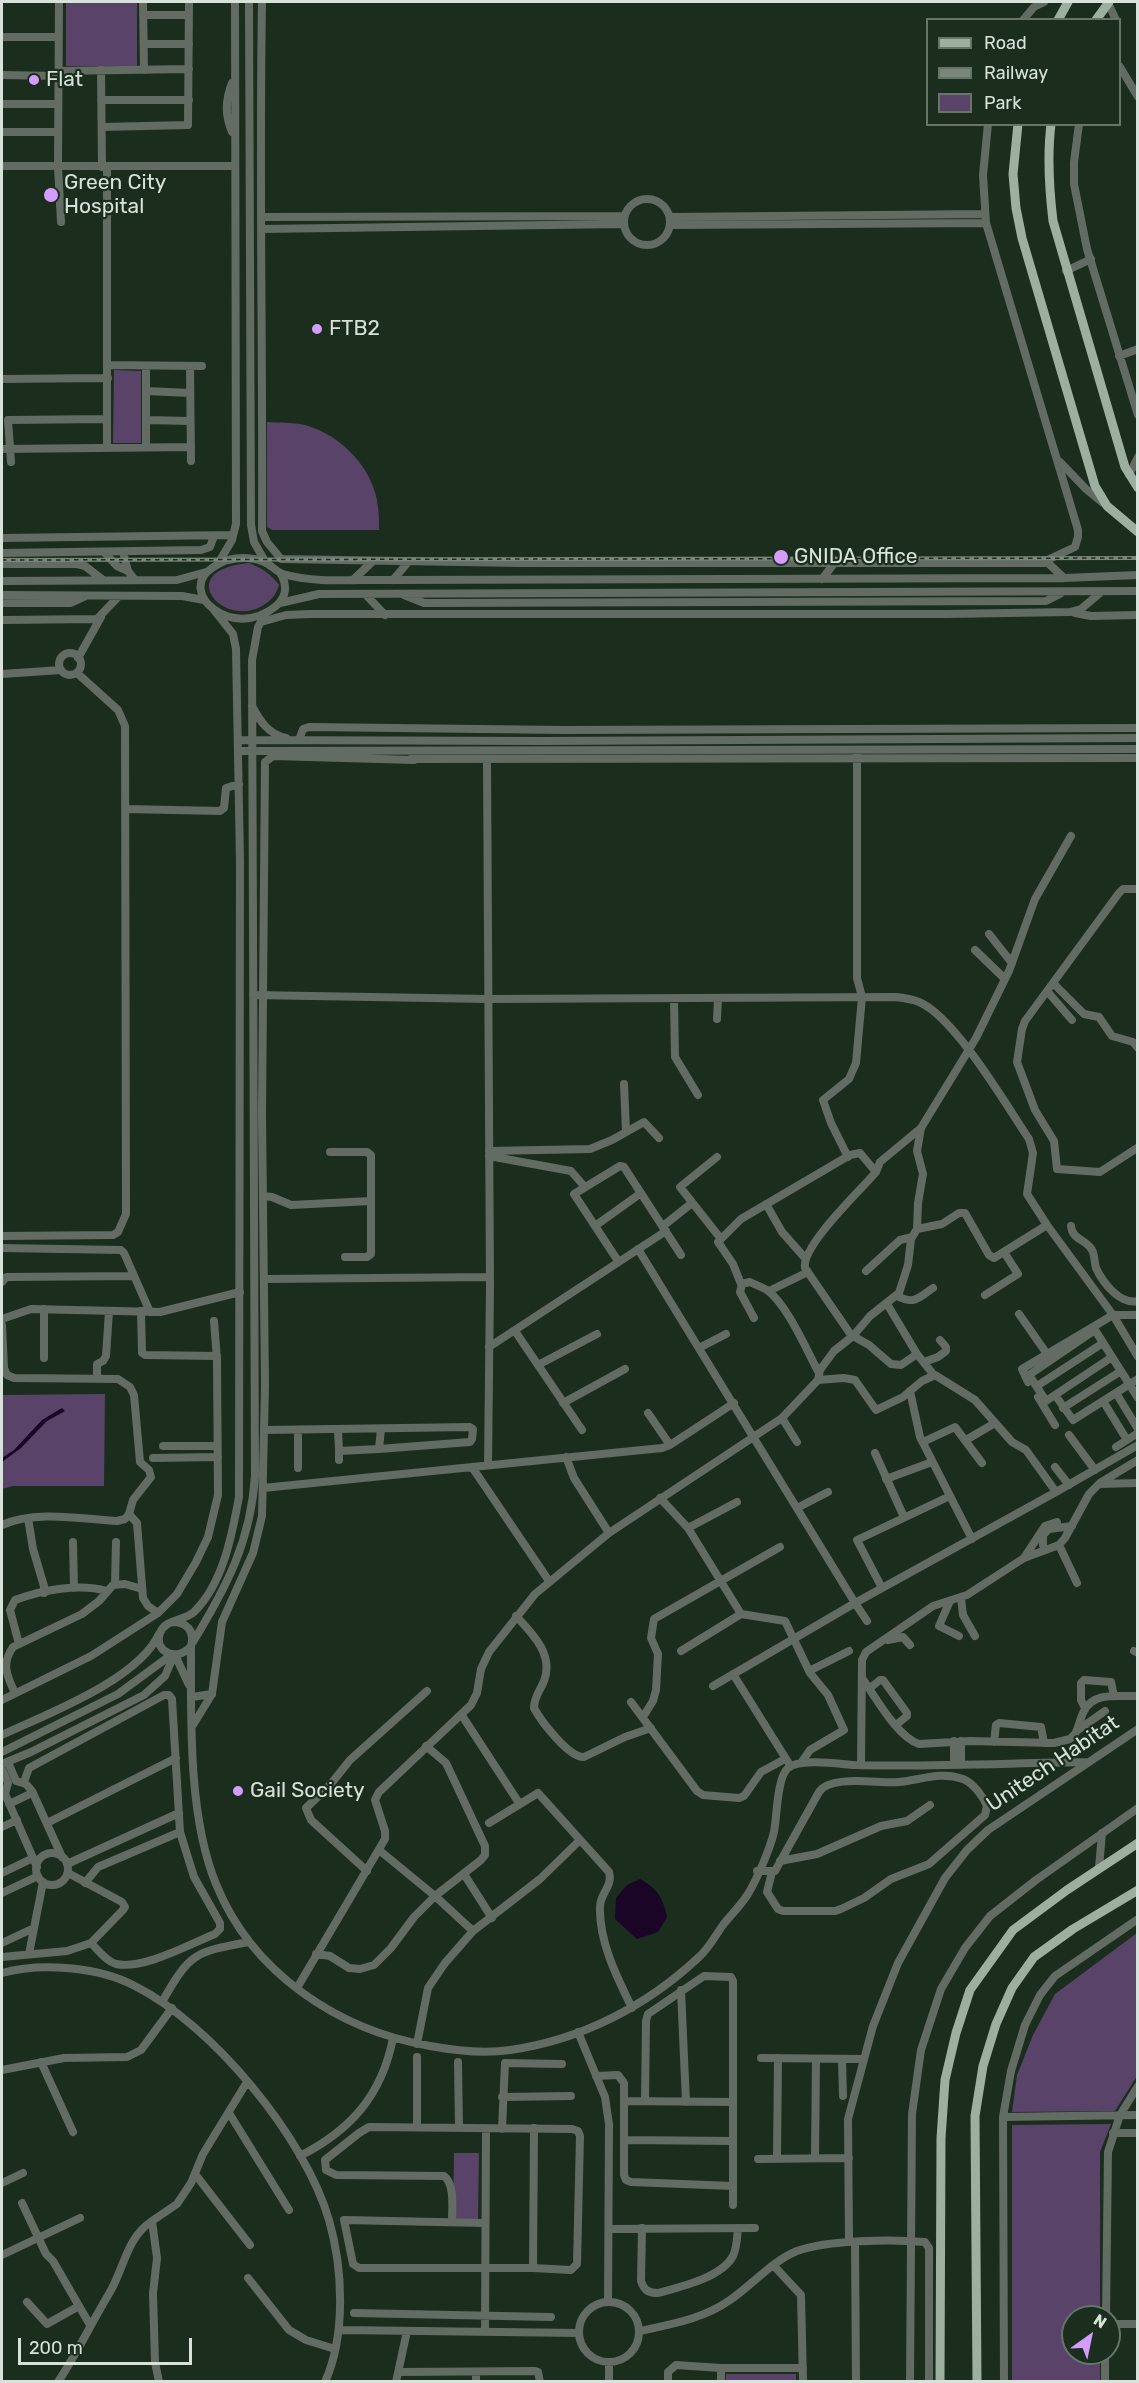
<!DOCTYPE html>
<html>
<head>
<meta charset="utf-8">
<style>
	body { margin:0 }
	#map { position:relative; width:1139px; height:2383px; overflow:hidden; background:#1b2d1d; font-family:Rubik,sans-serif }
	canvas { display:block }
	.frame { position:absolute; inset:0; border:3px solid #d7e2d8; pointer-events:none }
	.legend { position:absolute; left:926px; top:18px; width:195px; height:108px; box-sizing:border-box; background:#1b2d1d; border:2px solid #667568; margin:0; padding:8px 10px; list-style:none; font-size:18px; color:#d7e2d8 }
	.legend li { display:flex; align-items:center; gap:12px; height:30px }
	.legend b { width:30px; border:2px solid #667568 }
	.north { position:absolute; left:1061px; top:2305px; width:60px; height:60px; box-sizing:border-box; background:#1b2d1d; border:2px solid #667568; border-radius:50%; rotate:33deg; font-size:16px; font-weight:700; line-height:24px; text-align:center; color:#d7e2d8 }
	.north::after { content:''; display:block; margin:auto; width:21px; height:27px; background:#d49cfb; clip-path:polygon(50% 0,100% 100%,50% 72%,0 100%) }
	.scale { position:absolute; left:18px; top:2338px; width:174px; height:27px; box-sizing:border-box; border:3px solid #d7e2d8; border-top:0; padding-left:8px; font-size:18px; line-height:21px; white-space:nowrap; color:#d7e2d8; -webkit-text-stroke:4px #1b2d1d; paint-order:stroke }
</style>
</head>
<body>
<div id="map">
<canvas width="1139" height="2383"></canvas>
<div class="frame"></div>
<ul class="legend">
<li><b style="height:8px;background:#9daf9e"></b>Road</li>
<li><b style="height:8px;background:#79877a"></b>Railway</li>
<li><b style="height:16px;background:#594369"></b>Park</li>
</ul>
<div class="north">N</div>
<div class="scale">200 m</div>
</div>
<script>
const g = document.querySelector('canvas').getContext('2d');
g.lineJoin = 'round';
function fillPath(path, color) { g.fillStyle = color; g.fill(path, 'evenodd'); }
function trace(path, color, width, dash) { g.strokeStyle = color; g.lineWidth = width; g.lineCap = dash ? 'butt' : 'round'; g.setLineDash(dash || []); g.stroke(path); }
function write(font, color, halo, rows, align = 'center') {
  g.font = font + ' Rubik,sans-serif'; g.lineWidth = 4.5; g.setLineDash([]); g.textBaseline = 'middle'; g.strokeStyle = halo; g.fillStyle = color; for (const [text, x, y, turn = 0] of rows) {
    g.save(); g.translate(x, y); g.rotate((+turn || 0) * Math.PI / 180); g.textAlign = isNaN(turn) ? turn : align; if (halo) g.strokeText(text, 0, 0); g.fillText(text, 0, 0); g.restore();
  }
}
fillPath(new Path2D(`
	M66,2H137V66H66Z
	M114,370L141,371V443H113Z
	M267,422C279,423 293,422 305,425C341,435 374,468 378,507C379,514 379,523 379,530H272L267,527Z
	M249,563C262,568 271,574 279,585C276,595 271,601 262,606C223,629 172,570 249,563Z
	M105,1394L104,1486H13L2,1489V1395Z
	M1137,1933V2076L1115,2111L1012,2112L1017,2075L1033,2035L1055,1994Z
	M1111,2124L1100,2152V2317H1073V2353H1100V2381H1012V2125Z
	M454,2153H479L478,2220H453Z
	M726,2374H796V2381H726Z`), '#594369');
fillPath(new Path2D(`
	M62,1408L65,1411L47,1421L21,1448L2,1462V1458L14,1450L42,1420Z
	M640,1879C657,1888 663,1898 667,1917L658,1932L637,1939L615,1919L616,1898L627,1885Z`), '#1a0527');
trace(new Path2D(`
	M59,2L58,167L61,222
	M143,2L144,70
	M249,2L251,525L254,542L266,563
	M262,2C259,178 263,355 262,531L267,542L281,559L520,563H1048L1064,578
	M1108,3L1116,20
	M143,15H189
	M1023,20L1034,7L1044,2
	M2,37H58
	M144,44H189
	M1120,67L1138,97
	M101,70L102,167
	M58,71L189,69
	M2,75L58,76
	M232,83C225,101 225,115 232,132
	M101,100H189
	M2,104H58
	M988,124L983,175L986,223L1078,530V537L1075,547L1043,562
	M1079,124L1074,162V184L1087,249L1138,415
	M102,127L188,125L189,2
	M2,132H58
	M2,166H234
	M624 222a23 23 0 1 1 46 0a23 23 0 1 1-46 0Z
	M262,217L624,216
	M670,217L984,214
	M670,225L986,223
	M262,229L623,224
	M1066,271L1091,259
	M1119,356L1138,349
	M108,365L202,366
	M146,366V447
	M190,366L191,461
	M2,379L108,378
	M146,391L190,393
	M146,420L190,421
	M107,447V167
	M2,449L191,447
	M11,462L8,420L107,419
	M1060,462L1086,489L1103,503
	M1129,475L1138,457
	M2,538L233,535
	M104,552L117,566L128,571
	M123,552L128,571L135,580
	M2,553L201,550L210,547L214,536
	M219,562L232,540L236,524L235,2
	M2,564H77L85,566L103,580
	M281,574C287,585 287,597 276,606C232,642 176,592 212,568C217,565 222,561 228,560C240,557 257,557 268,564C273,567 277,572 283,574C317,584 358,579 393,580L1064,578L1138,575
	M354,579L373,561
	M822,579L836,561
	M393,580L409,561
	M2,581L177,580L206,572
	M2,595L182,596L204,600
	M366,595L385,615
	M404,595L424,603L1046,601L1060,594
	M2,603H71L86,596
	M280,603L319,594L1138,591
	M1075,613L1091,616L1138,615
	M2,620L97,619L119,596
	M261,622L286,615L310,614H946L1070,612L1081,609L1100,593
	M59 664a11 11 0 1 1 22 0a11 11 0 1 1-22 0Z
	M78,658L101,617
	M2,674L61,670
	M252,706C260,721 268,734 286,738
	M238,740L542,741L1138,738
	M299,740L303,729L309,727L565,730L1138,728
	M238,751L1138,749
	M411,759L1138,758
	M487,759L490,1285L488,1465
	M126,809L220,811L224,808L226,788L239,784
	M989,934L1012,963
	M975,950L1005,979
	M1053,983L1084,1014L1099,1017L1112,1036L1133,1042L1138,1048
	M1047,991L1072,1020
	M253,995L488,999L896,997C904,998 912,999 919,1002C955,1017 1006,1105 1029,1139L1033,1153L1027,1194L1047,1225L1113,1315L1138,1357
	M674,998L675,1057L698,1095
	M717,1019L718,998
	M624,1084L626,1132
	M1137,1148L1100,1172L1057,1169L1054,1141L1035,1110L1017,1062L1022,1029L1025,1021L1119,893L1123,889H1138
	M489,1151L590,1149L612,1140L644,1122L659,1138
	M330,1152H367L371,1155V1254L367,1257H345
	M489,1156L571,1171L584,1186
	M717,1157L680,1187L721,1239
	M848,1157L831,1123L823,1100L849,1079L856,1063L862,997L857,978V756
	M263,1196L272,1197L291,1205L371,1201
	M766,1204L782,1232L805,1258
	M595,1226L641,1193
	M663,1226L692,1203
	M1071,1226C1072,1240 1086,1239 1092,1250C1095,1255 1094,1262 1096,1268C1103,1283 1120,1305 1138,1301
	M917,1229L942,1224L959,1213H965L989,1255L994,1258L1047,1225
	M2,1236L113,1235L118,1232L126,1214L125,726L118,710L77,673
	M2,1248L121,1250L124,1253L150,1312
	M638,1249L855,1603L1056,1492L1138,1445
	M618,1261L574,1194L620,1166L624,1167L681,1255
	M866,1271L900,1240L912,1237
	M264,1279L490,1277
	M2,1282L6,1277L134,1276
	M742,1285L740,1292L754,1318
	M769,1291L808,1272
	M985,1295L1018,1274L1004,1252
	M897,1296C915,1305 918,1298 933,1288
	M887,1304L917,1354L933,1374
	M141,1311L142,1353L145,1355L217,1356
	M1019,1314L1047,1354
	M2,1319L31,1309L160,1312L240,1292
	M2,1325L4,1368L7,1375L14,1378L118,1379L130,1387L134,1395L140,1462L149,1470L151,1477L133,1500L129,1514L125,1519L117,1521C81,1519 36,1510 2,1525
	M515,1331L582,1430
	M489,1347L666,1231
	M699,1348L726,1334
	M917,1354L901,1365L891,1364L869,1345L851,1335L805,1268C801,1246 861,1190 876,1172L880,1162L921,1128
	M1112,1357L1046,1401L1029,1375L1095,1330L1138,1398
	M44,1358V1309
	M924,1362L938,1357L946,1351V1347L940,1340
	M538,1365L597,1334
	M819,1373C807,1351 787,1304 767,1290C762,1287 756,1285 750,1282L741,1284L733,1264L718,1242L741,1219L850,1155L860,1153L876,1172
	M97,1379V1364L103,1361L106,1356L109,1311
	M818,1380L844,1378L855,1380L876,1410L903,1397L922,1381L935,1375L975,1400L1012,1442L1026,1450L1056,1492
	M1028,1382L1022,1369L1113,1315H1138
	M1037,1386L1103,1343
	M910,1391L920,1437L972,1539
	M1116,1393L1138,1429
	M1055,1395L1073,1420L1138,1379
	M1038,1397L1055,1425
	M1103,1401L1127,1440
	M563,1403L625,1369
	M1063,1408L1121,1371
	M648,1413L670,1445
	M782,1418L797,1442
	M338,1429L339,1451L379,1449
	M264,1430L470,1427L473,1429L472,1439L470,1442L379,1449L381,1429
	M1069,1435L1095,1470
	M966,1440L995,1423
	M923,1442L955,1427L982,1463
	M163,1446H216
	M1116,1447L1138,1433
	M339,1451V1460
	M875,1453L904,1517
	M566,1457L574,1478L609,1533
	M153,1458L218,1457
	M472,1467L549,1581
	M1055,1467L1069,1485
	M298,1468V1430
	M886,1479L932,1462
	M1100,1483L1138,1460
	M263,1488L662,1448L670,1445L734,1403
	M660,1498L688,1528L741,1614L785,1621L810,1673L828,1695L844,1730L810,1750L801,1763
	M797,1508L828,1492
	M129,1514L137,1523L143,1598L148,1606L158,1613
	M28,1518L33,1549L44,1586V1593
	M688,1528L737,1502
	M73,1542L74,1588
	M1043,1545V1535L1049,1529L1072,1526
	M1059,1545L1077,1583
	M1024,1558L1045,1526L1057,1522
	M115,1584L116,1542
	M882,1588L857,1540L950,1496
	M961,1598L963,1615L975,1636
	M950,1601L939,1626L959,1636
	M516,1616C533,1634 554,1655 544,1681C540,1691 534,1697 534,1708C541,1721 569,1758 584,1757L625,1737L651,1728
	M172,1622C187,1622 195,1631 191,1646C179,1662 153,1653 160,1633C165,1619 184,1621 194,1612C223,1584 232,1535 239,1497L240,861L236,649L233,634L214,610
	M888,1640L903,1637L910,1645
	M193,1642C227,1586 251,1541 255,1475L252,660L258,627L265,615
	M19,1644L10,1610L15,1600C42,1590 79,1583 107,1591
	M191,1646C191,1719 188,1816 216,1884C252,1973 338,2030 430,2046C457,2051 483,2054 510,2050C581,2040 647,2006 699,1957C709,1948 715,1936 723,1925C731,1915 741,1905 748,1894C757,1879 770,1849 774,1832C777,1817 777,1777 788,1768C800,1758 839,1764 854,1765C932,1767 1010,1763 1088,1762
	M681,1651L741,1614
	M1134,1651L1138,1653
	M175,1655L189,1685
	M809,1671L849,1651
	M733,1674L788,1762
	M862,1678C875,1696 897,1737 919,1744L970,1741L1054,1743L1070,1739L1075,1734C1079,1727 1080,1718 1084,1711C1094,1691 1119,1697 1138,1696
	M713,1686L855,1603L867,1621
	M870,1688L880,1680H883L907,1713V1716L896,1725
	M15,1693C7,1676 1,1664 13,1647L82,1614L99,1601L113,1585L125,1584L142,1589
	M192,1697L212,1694
	M2,1700L91,1656L158,1613L177,1594L196,1562L208,1537L218,1495L217,1360L214,1321
	M631,1702L697,1791L703,1795L739,1798L744,1796L761,1772L785,1759
	M1085,1708L1081,1700V1683L1084,1680L1111,1682L1114,1696
	M461,1714L519,1803
	M643,1717L653,1701L656,1690L658,1654L651,1638L654,1619L780,1547
	M193,1725L212,1694L222,1622L253,1553L262,1516L265,1386L262,1114L265,762L273,756L414,760
	M1078,1730L1105,1711
	M2,1735C47,1714 138,1680 159,1634
	M994,1742L996,1725L999,1723L1041,1727L1044,1743
	M2,1752L118,1694L171,1655
	M8,1762L16,1781L26,1784L32,1791L62,1857
	M2,1764L31,1752L144,1695L165,1676L174,1655
	M954,1764V1741
	M961,1764V1741
	M861,1765L862,1660L866,1652L933,1606L967,1595L1024,1558L1059,1545L1065,1538L1089,1494L1099,1484L1138,1483
	M2,1769L8,1783L5,1794L37,1867
	M24,1782L29,1768L164,1695H169L172,1699L180,1832L194,1877L220,1923V1929L215,1934C190,1944 143,1970 116,1964C106,1961 98,1950 91,1943
	M9,1804L32,1793
	M47,1823L176,1758
	M489,1823L538,1793L609,1872C613,1887 600,1893 600,1907C599,1942 617,1977 632,2008
	M2,1827L17,1820
	M379,1850L435,1896L473,1931
	M36 1869a16 16 0 1 1 32 0a16 16 0 1 1-32 0Z
	M780,1861L817,1854L881,1826L907,1821L930,1805
	M67,1864L179,1813
	M1099,1868L1102,1833
	M367,1871L311,1820L306,1808L330,1785L350,1760L427,1691
	M757,1871H775L819,1792C831,1774 879,1784 899,1782C921,1780 940,1771 963,1779C973,1783 983,1796 987,1806L985,1815L929,1864L891,1879L864,1898L841,1909L835,1911H783L778,1909L767,1892L772,1872
	M2,1873L33,1858
	M464,1874L492,1918
	M85,1883L98,1867L180,1832
	M2,1893L38,1876
	M2,1943L34,1928
	M29,1954L43,1882
	M316,1954L330,1956L349,1968L360,1969L374,1965L391,1948L414,1917L435,1896L481,1860L485,1855V1846L446,1763L426,1746
	M2,1957L67,1951L91,1943L123,1910L125,1907L122,1902L68,1873
	M2,1973C41,1962 99,1967 135,1986C212,2025 305,2137 329,2220C343,2269 346,2335 325,2382
	M297,1988L385,1839V1831L375,1800L379,1792L471,1705L477,1693L481,1669L489,1652L535,1594L609,1533L782,1418L818,1380L820,1370L834,1351L853,1336L870,1316L899,1293L908,1265L911,1239L917,1229L918,1203L923,1174L917,1151L921,1128L976,1038L1009,971L1035,899L1071,836
	M681,1990L686,2102
	M162,2002C190,1953 194,1952 249,1942
	M578,2032L605,2097L609,2124L608,2302
	M417,2044L428,1988L445,1963L473,1931L540,1879L580,1840
	M417,2057V2127
	M761,2058L864,2059
	M842,2060L843,2096
	M41,2062L73,2132
	M458,2062L459,2128
	M2,2070L64,2058L127,2057L141,2050L172,2008
	M596,2076L618,2075L624,2083V2175L626,2180L631,2182L733,2186
	M502,2097L571,2096
	M624,2101L732,2102
	M645,2101L646,2021L648,2014L704,1976L731,1977L733,1981V2205
	M229,2113L289,2210
	M1003,2117L1138,2115
	M502,2129L505,2063L562,2064
	M1113,2133H1138
	M625,2140L732,2141
	M300,2156C351,2130 382,2095 393,2038
	M815,2158L816,2059
	M758,2159L849,2158
	M777,2159L778,2058
	M195,2174L250,2245
	M2,2183L23,2173
	M22,2203L46,2254L53,2261L90,2325
	M452,2221C452,2208 455,2184 444,2176L336,2175L326,2170L325,2160L359,2133L369,2127L572,2129L578,2131L580,2136L577,2264L571,2270L533,2268H359L353,2264L344,2220L485,2223
	M642,2228L641,2281C644,2290 648,2293 658,2293C680,2287 721,2278 733,2256C737,2248 737,2237 738,2228
	M609,2229L755,2228
	M849,2242L848,2119L873,2026L898,1963L945,1878L967,1850L988,1830L1138,1729
	M855,2242L856,2382
	M2,2255L80,2218
	M774,2266L801,2295L803,2382
	M533,2268L534,2128
	M248,2278L289,2330L306,2340L335,2349
	M579 2332a30 30 0 1 1 60 0a30 30 0 1 1-60 0Z
	M27,2302L47,2324L79,2306
	M354,2313L551,2317
	M1106,2317L1108,2152L1120,2115L1138,2086
	M1109,2324H1138
	M340,2330L579,2333
	M640,2331C672,2324 703,2319 730,2300C752,2285 772,2261 797,2251C827,2240 892,2239 925,2242L929,2248V2382
	M485,2332L486,2129
	M609,2363V2382
	M721,2368V2382
	M399,2372L534,2371L538,2372L540,2382
	M58,2382C77,2353 92,2322 110,2292C124,2268 127,2237 152,2221
	M159,2382L155,2362L153,2293L157,2258L152,2221L177,2204L191,2183L203,2154L247,2082
	M396,2382L407,2331
	M476,2382V2372
	M668,2382V2372L676,2365L721,2368H803
	M910,2382L912,2114L921,2050L941,1989L965,1948L990,1916L1036,1880L1138,1808
	M1004,2382L1003,2117L1011,2071L1025,2025L1040,1995L1055,1976L1138,1919
	M1105,2382V2353`), '#626c63', 8);
trace(new Path2D(`
	M1058,20L1068,2
	M1096,20L1109,2
	M1018,124L1013,174L1016,208L1022,238L1095,486L1107,506L1138,532
	M1051,124C1047,157 1049,188 1053,221L1125,467L1138,488
	M940,2382L941,2138L945,2080L956,2033L970,1990L1013,1930L1067,1890L1138,1843
	M977,2382L975,2116L983,2066L996,2024L1012,1988L1034,1957L1073,1929L1138,1890`), '#9daf9e', 9);
const rail = new Path2D(`
	M2,560L1138,558`);
trace(rail, '#79877a', 4);
trace(rail, '#1b2d1d', 1.5, [4.5]);
for (const [x, y, r, color] of [
	[34,80,6,"#d49cfb"],
	[51,195,8,"#d49cfb"],
	[317,329,6,"#d49cfb"],
	[781,557,8,"#d49cfb"],
	[238,1791,6,"#d49cfb"]
]) { const dot = new Path2D(); dot.arc(x, y, r, 0, 2 * Math.PI); g.fillStyle = color; g.fill(dot); trace(dot, '#1b2d1d', 2); }
write('21px', '#d7e2d8', '#1b2d1d', [
	["Flat",46,80],
	["Green City",64,183],
	["Hospital",64,207],
	["FTB2",329,329],
	["GNIDA Office",794,557],
	["Gail Society",250,1791]
], 'left');
write('21px', '#d7e2d8', '#1b2d1d', [
	["Unitech Habitat",1053,1764,-34]
]);
</script>
</body>
</html>
